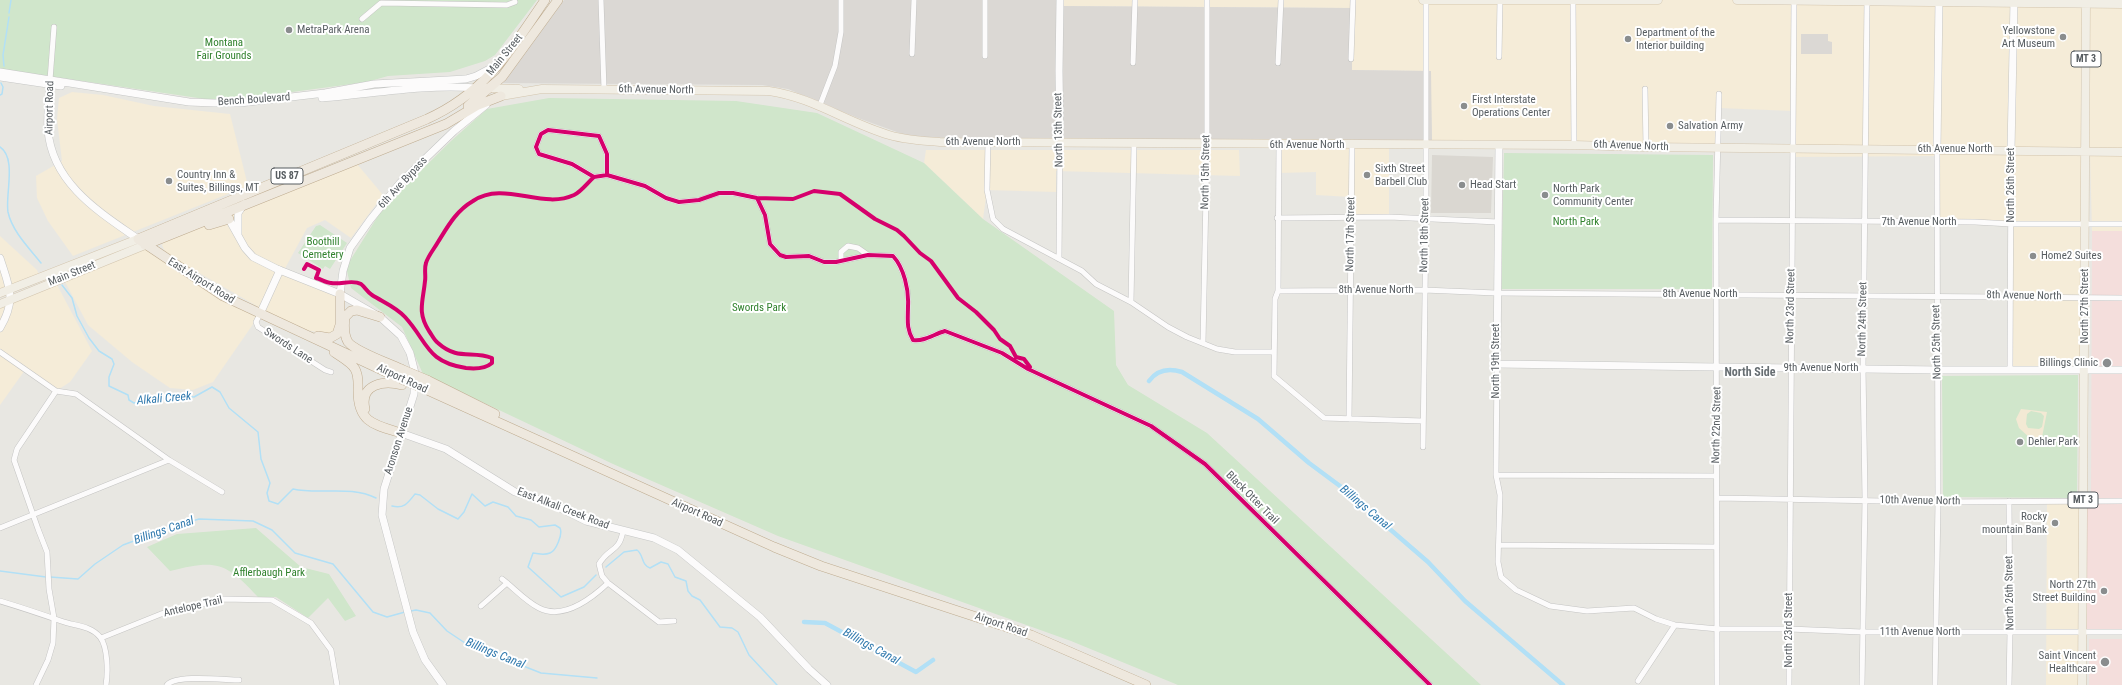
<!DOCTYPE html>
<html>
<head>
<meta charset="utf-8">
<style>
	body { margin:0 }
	canvas { display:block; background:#e8e7e2 }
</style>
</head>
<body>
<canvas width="2122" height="685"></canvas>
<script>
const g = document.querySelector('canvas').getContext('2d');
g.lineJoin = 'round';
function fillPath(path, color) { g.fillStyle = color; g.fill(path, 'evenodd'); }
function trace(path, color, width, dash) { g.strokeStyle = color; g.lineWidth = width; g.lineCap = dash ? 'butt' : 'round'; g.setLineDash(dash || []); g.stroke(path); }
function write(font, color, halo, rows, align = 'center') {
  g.font = font + ' "Roboto Condensed",sans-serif'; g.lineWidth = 4; g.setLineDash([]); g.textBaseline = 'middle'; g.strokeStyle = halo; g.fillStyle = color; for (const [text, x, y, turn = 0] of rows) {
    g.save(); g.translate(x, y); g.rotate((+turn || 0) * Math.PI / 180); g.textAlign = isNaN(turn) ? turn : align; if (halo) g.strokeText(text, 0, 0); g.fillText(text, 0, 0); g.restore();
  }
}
fillPath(new Path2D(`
	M1060,0H1867L1869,114L1870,0H2122V152H2085L2084,369L2010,370L2011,225L1939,222L1940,156L1792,157L1793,111L1719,108L1717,148L1432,141L1430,71L1352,70V8L1060,6Z
	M72,92L103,95L154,106L230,114L248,186L73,256L48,221L37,198L36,176L62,161L57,119L59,98Z
	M1279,144H1389V217H1351V197L1316,195V172L1278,173Z
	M926,150H1239L1240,176L1056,171V192L987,190L983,219L924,163Z
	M2090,154H2122V231H2092Z
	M357,164L383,195L351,238L325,220L307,228L282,274L336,295V332L331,335L307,330L269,313L166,254L162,245L165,241Z
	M0,236L37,270L40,277L0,293Z
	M145,245L260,314L213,382L193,390L170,388L132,362L88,325L63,278Z
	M55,281L92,351L70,382L56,391L25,370L0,405V304Z
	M2047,501L2083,502L2082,685H2046Z`), '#f5ecd8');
fillPath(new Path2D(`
	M564,0H1060L1061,6L1352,8V70L1431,71L1432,141L946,138L908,136L858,118L788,89L762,85L503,83Z
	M1801,34H1828V41L1832,42V54H1801Z`), '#dbd8d4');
fillPath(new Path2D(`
	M1432,155L1493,157L1491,213H1431Z`), '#dad7d1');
fillPath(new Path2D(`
	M2092,231H2122V632H2083V502L2091,496Z
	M2089,639H2122V685H2089Z`), '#f4dedc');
fillPath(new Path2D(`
	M0,0H537L495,55L485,61L450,72L388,76L367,82L232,100L205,99L0,69Z
	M549,98L736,101L817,113L924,163L983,219L1114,311L1116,365L1128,385L1207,433L1481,685H1178L1071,641L778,536L613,464L423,374L402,327L351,288L346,267L383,208L451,141L487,109Z
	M1504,153L1713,155L1712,289H1501Z
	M320,225L347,243L330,269L325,266L323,269L298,253L316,226Z
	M2078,375L2077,498L1943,497L1942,376Z
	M256,528L301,567L329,574L356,616L345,621L328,598L308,618L276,597H258C226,562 216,559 170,571L147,547L177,534Z`), '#d0e6cb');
fillPath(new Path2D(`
	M2021,409L2047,412L2042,437L2030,438L2019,428L2016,419ZM2031,411L2041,413L2044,416L2042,427L2039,429L2028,428L2026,424L2027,414Z`), '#f3e9d4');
trace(new Path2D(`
	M9,13L11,0
	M4,66L3,55L9,17
	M0,95L2,94L3,87L1,83
	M0,147C17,158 5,195 8,212C12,231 29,248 41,263
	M62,285L72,298L77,316L89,338L99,351L112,359L114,364L109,377V386L128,395L129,400L134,403L153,398L169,399L178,395L194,397L212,387L220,392L229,408L258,432L261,459L270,483L267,493L269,501L278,504L293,489C320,495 350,485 376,498
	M392,506C404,509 408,503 415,494L420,495L438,509L458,519L464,512L472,494L485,506L493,502L508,507L516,516L531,520L539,527L555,525L560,528C563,534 556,551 550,553C545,555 538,554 533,553L528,567L561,597L584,587L596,575
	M606,567L624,552L637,550C644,555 641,565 650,568L661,562L668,564L675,577L686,581L688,591L692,596L700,600L720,627L732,628L738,632L749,655L777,685
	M0,571L46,577
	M50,577L78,579L95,564L123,545L169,528L199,519L253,521L272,530L295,553L333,564L373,612L387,617L405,612
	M411,611L416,610L430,613L447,631L465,643L541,673L597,678`), '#b2e0f6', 1.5);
trace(new Path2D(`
	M1149,381C1157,370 1169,368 1182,372L1258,419L1309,463L1340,486L1428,562L1465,601L1563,685
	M804,622L825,623L916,672L933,660`), '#b2e0f6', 4.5);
const street = new Path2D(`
	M601,0L604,89
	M1573,0L1574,145
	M362,19L381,3L507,5L515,2
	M912,54L914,0
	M985,56V0
	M1499,57L1500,0
	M1351,59L1353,0
	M1133,63L1135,0
	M1278,63L1281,0
	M50,80L54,27
	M1645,89L1646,147
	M820,105L835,66L841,32V0
	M988,142L987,190L993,219L1003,229L1082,271L1096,284L1131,302L1168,327L1187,337L1217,349L1235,352H1273
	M1279,144L1278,291L1275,299L1274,376L1324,418L1423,421
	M607,175V154L599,136L548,130L541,134L536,147L539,154L572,164L594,177L607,175L645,186L666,198L679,202L699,200L719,193H733L757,198L765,215L770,244L780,255L786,257L809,256L824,262H836L868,255L893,256C904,268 909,290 908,306C908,320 906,328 913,340C924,342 934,334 945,331L1002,353L1028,369L1151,426L1205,464L1430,685
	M1277,218L1389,217L1498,222
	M1716,220L1975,222L2011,224H2122
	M1059,259L1060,142
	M841,261V252L848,246L858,248L868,255
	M1278,291L1424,290L1496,293L2122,298
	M1131,302L1134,144
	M260,314L256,322L258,327L325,370L331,372
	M1203,343L1207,144V0
	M0,352L56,391L76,394L169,460L222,492
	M1497,364L1496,475L1500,495L1498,562L1501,577L1516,590L1550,606L1587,611L1634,608L1656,619L1675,625L1718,629H1789L1862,632H2122
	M2010,370L2011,150
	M1349,419L1352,145
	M1423,447L1426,220V0
	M1496,475L1716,476
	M1717,498L1938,502L2122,501
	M2009,501L2010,632L2009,685
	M0,528L169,460
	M623,531C619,553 609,547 599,564L602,576L608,583L659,622L674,621
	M1499,545L1717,547
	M502,579C514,588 525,601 539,608C563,620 591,599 608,583
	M0,601C20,607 41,614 61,621C74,626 90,625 100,637C108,647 108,673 106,685
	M481,606L507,583
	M101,638L161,614L223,599L272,600L311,623L331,650L337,685
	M1638,681L1675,625
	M36,685L48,660L53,643L54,618L49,589L47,552L38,529L14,460L17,449L56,391
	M167,685C176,674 225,680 239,680
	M1717,685L1716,220L1719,94
	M1789,685L1794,0
	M1862,685L1865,499L1863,368L1867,0
	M1935,685L1938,502L1937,149`);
const secondary = new Path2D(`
	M0,72L189,102L214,103H240L325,93L374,84L466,79L476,76L495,66
	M0,77L61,86
	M50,81C49,97 47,114 48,130C52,183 99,212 138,239
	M322,98C373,94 424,84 476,88
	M1060,142L1059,71L1060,0
	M1499,145L1497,364L1938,370H2122
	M1937,149L1939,0
	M2011,150L2014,0
	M226,214L245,248L253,257L277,269L340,294L380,317L401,336L410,353L415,373L414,394L384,489L382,515L413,632L425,660L443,685
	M238,234V213L244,204
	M0,258C9,287 17,299 0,328
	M340,294L343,271L350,248L370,220L400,183L454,131L486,105
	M260,314L280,270
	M401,433L446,449L515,492L552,504L586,521L654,538L678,550L760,617L809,669L827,685`);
const primary = new Path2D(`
	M1423,0H1658
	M1737,0L2122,4
	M484,88L519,89
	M501,96L542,89L769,91C812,97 848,123 889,135C906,140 923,141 940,142L1574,145L1646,147L2122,152
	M0,293L138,239
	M0,304L145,245
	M2082,685L2086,0`);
const highway = new Path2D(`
	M468,106L502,77L558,0
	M209,225L229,219
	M145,245L446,124L478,105L501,96
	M380,317L357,310L351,311L345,317C344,325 344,335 348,342C356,352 389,363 401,369
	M318,336L330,338L337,334L340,325V294
	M334,352C341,357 351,362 355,369C359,376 358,384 358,391C358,423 375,425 401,433
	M401,379L223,296L138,239L427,119C485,93 511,50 545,0
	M427,380L495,414
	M427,390L774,547L821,566L1031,635L1146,685
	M365,409C359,384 384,380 402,385`);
trace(street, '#c4c4c3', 6);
trace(secondary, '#c5c6c5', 8);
trace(primary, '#d3c5ae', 9);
trace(highway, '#bfac90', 10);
trace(street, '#fcfbfb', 5);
trace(secondary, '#fcfbfb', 7);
trace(primary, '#f1eee5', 8);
trace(highway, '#eee8de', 9);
const highwayBridge = new Path2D(`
	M401,369L427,380
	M401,379L427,390`);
trace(highwayBridge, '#bfac90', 10, []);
trace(highwayBridge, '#eee8de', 9);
trace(new Path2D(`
	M594,177L572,164L539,154L536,147L541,134L548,130L599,136L607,154V175
	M757,198L765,215L770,244L780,255L786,257L809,256L824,262H836L868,255L893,256C904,268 909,290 908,306C908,320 906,328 913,340C924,342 934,334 945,331L1002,353L1028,369L1151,426L1205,464L1430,685
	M304,269L307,264L319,270L316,278C321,279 326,283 331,283C341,285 352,279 361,284C365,287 367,292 372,295C383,302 396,307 405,317C428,342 426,362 466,368C475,369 485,369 492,363V358C472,350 458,361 438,343C434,340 432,335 429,331C417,312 423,302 425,281C426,276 424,269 426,263C428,256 434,249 438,242C448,226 456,211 473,201C504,180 542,210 574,195C582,191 587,183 594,177L607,175L645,186L666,198L679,202L699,200L719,193H733L757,198L793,199L814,191L840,194L875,219L897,230L904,236L920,253L931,261L958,298L976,312L994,330L1000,339L1010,346L1016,357L1024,359L1030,367`), '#d6006c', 4);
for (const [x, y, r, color] of [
	[289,30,4,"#8a8d8e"],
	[2063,37,4,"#8a8d8e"],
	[1628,39,4,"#8a8d8e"],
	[1464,106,4,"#8a8d8e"],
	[1670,126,4,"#8a8d8e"],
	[1367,175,4,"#8a8d8e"],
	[169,181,4,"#8a8d8e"],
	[1462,185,4,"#8a8d8e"],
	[1545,195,4,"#8a8d8e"],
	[2033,256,4,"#8a8d8e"],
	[2107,363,5,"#8a8d8e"],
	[2020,442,4,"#8a8d8e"],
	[2055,523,4,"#8a8d8e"],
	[2104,591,4,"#8a8d8e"],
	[2105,662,5,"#8a8d8e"]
]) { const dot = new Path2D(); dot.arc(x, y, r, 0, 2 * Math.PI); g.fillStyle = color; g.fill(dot); trace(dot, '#fff', 1.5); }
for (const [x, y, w] of [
	[2086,59,30],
	[287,176,32],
	[2083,500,30]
]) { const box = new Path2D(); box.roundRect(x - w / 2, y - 8, w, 16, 3); g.fillStyle = '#fff'; g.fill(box); trace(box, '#575d61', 1); }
write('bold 10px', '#575d61', null, [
	["MT 3",2086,59],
	["US 87",287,176],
	["MT 3",2083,500]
]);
write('11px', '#575d61', '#fff', [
	["MetraPark Arena",297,30],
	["Yellowstone",2055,31,"right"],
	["Art Museum",2055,44,"right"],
	["Department of the",1636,33],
	["Interior building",1636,46],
	["First Interstate",1472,100],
	["Operations Center",1472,113],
	["Salvation Army",1678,126],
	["Sixth Street",1375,169],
	["Barbell Club",1375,182],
	["Country Inn &",177,175],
	["Suites, Billings, MT",177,188],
	["Head Start",1470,185],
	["North Park",1553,189],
	["Community Center",1553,202],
	["Home2 Suites",2041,256],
	["Billings Clinic",2098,363,"right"],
	["Dehler Park",2028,442],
	["Rocky",2047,517,"right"],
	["mountain Bank",2047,530,"right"],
	["North 27th",2096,585,"right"],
	["Street Building",2096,598,"right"],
	["Saint Vincent",2096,656,"right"],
	["Healthcare",2096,669,"right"]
], 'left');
write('11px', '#31822e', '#fff', [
	["Montana",224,43],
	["Fair Grounds",224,56],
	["North Park",1576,222],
	["Boothill",323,242],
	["Cemetery",323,255],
	["Swords Park",759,308],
	["Afflerbaugh Park",269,573]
]);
write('11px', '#575d61', '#fff', [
	["Main Street",505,55,-51],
	["6th Avenue North",656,90,1],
	["Bench Boulevard",254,100,-4],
	["Airport Road",50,108,-89],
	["North 13th Street",1059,130,-91],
	["6th Avenue North",983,142],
	["6th Avenue North",1307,145],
	["6th Avenue North",1631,146,2],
	["6th Avenue North",1955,149],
	["North 15th Street",1206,172,-89],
	["6th Ave Bypass",403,183,-47],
	["North 26th Street",2011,185,-90],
	["7th Avenue North",1919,222],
	["North 17th Street",1351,234,-89],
	["North 18th Street",1425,235,-89],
	["Main Street",72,274,-22],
	["East Airport Road",201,281,32],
	["8th Avenue North",1376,290],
	["8th Avenue North",1700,294],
	["8th Avenue North",2024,296,1],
	["North 23rd Street",1791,306,-89],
	["North 27th Street",2085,306,-90],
	["North 24th Street",1863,319,-89],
	["North 25th Street",1937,342,-91],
	["Swords Lane",288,346,33],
	["North 19th Street",1496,361,-90],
	["9th Avenue North",1821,368],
	["Airport Road",402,379,25],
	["North 22nd Street",1717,425,-89],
	["Aronson Avenue",399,441,-72],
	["Black Otter Trail",1252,498,45],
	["10th Avenue North",1920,501,1],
	["East Alkali Creek Road",563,509,21],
	["Airport Road",697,513,24],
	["North 26th Street",2010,593,-91],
	["Antelope Trail",193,607,-13],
	["Airport Road",1001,625,19],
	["North 23rd Street",1789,630,-90],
	["11th Avenue North",1920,632]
]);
write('bold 12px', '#686f73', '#fff', [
	["North Side",1750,373]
]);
write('italic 12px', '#317aae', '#fff', [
	["Alkali Creek",164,399,-5],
	["Billings Canal",1365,508,40],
	["Billings Canal",164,531,-19],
	["Billings Canal",871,647,29],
	["Billings Canal",495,654,22]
]);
</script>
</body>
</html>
